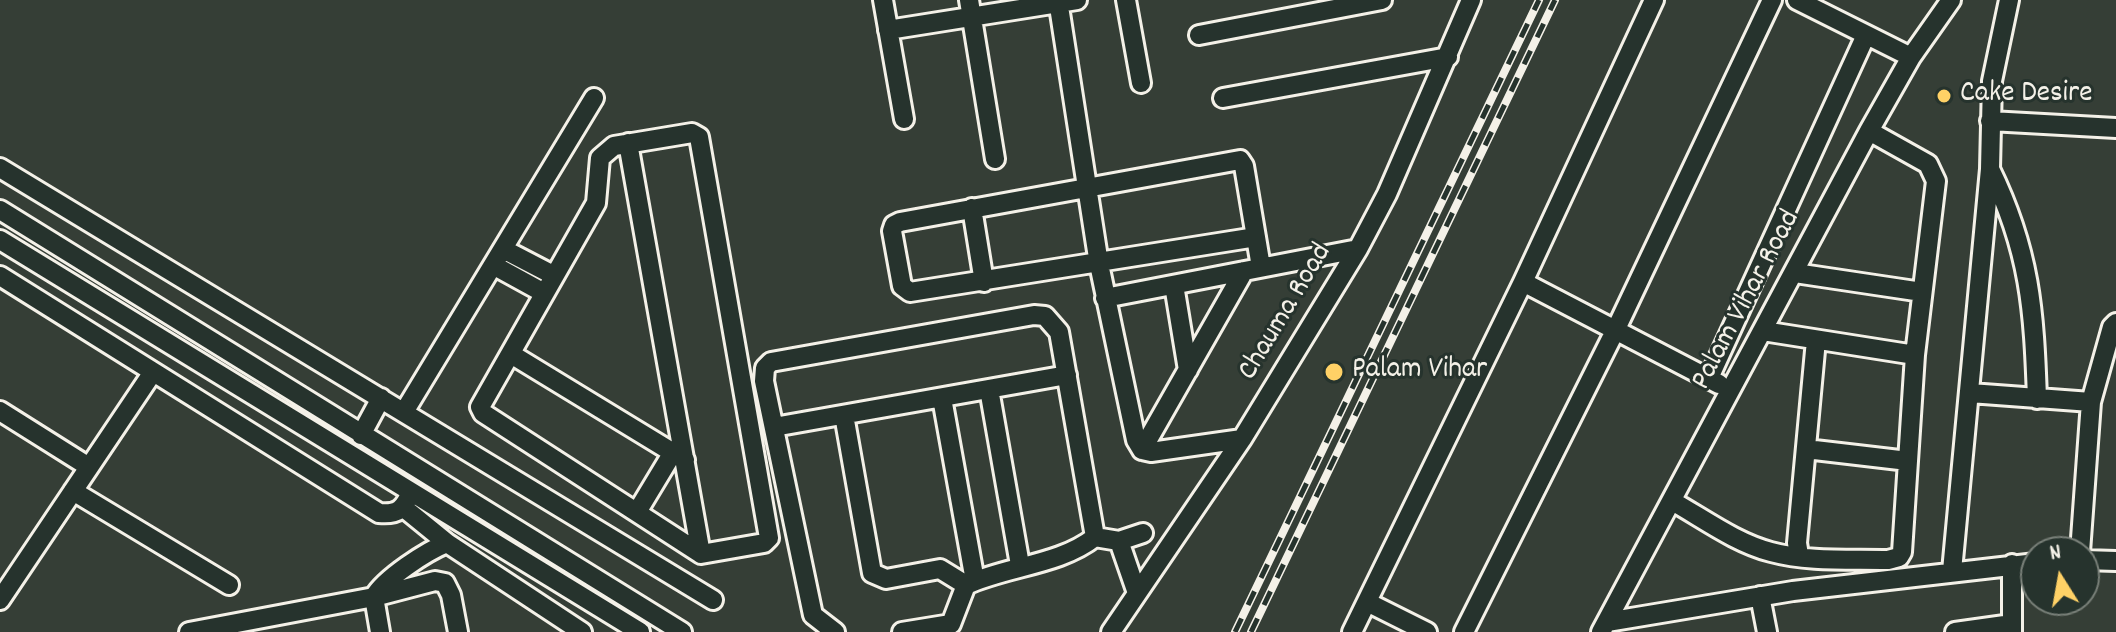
<!DOCTYPE html>
<html>
<head>
<meta charset="utf-8">
<style>
	body { margin:0 }
	#map { position:relative; width:2116px; height:632px; overflow:hidden; background:#353e36; font-family:Dekko,sans-serif }
	canvas { display:block }
	.north { position:absolute; left:2020px; top:536px; width:80px; height:80px; box-sizing:border-box; background:#26332d; border:2px solid #787f78; border-radius:50%; rotate:349deg; font-size:22px; font-weight:700; line-height:32px; text-align:center; color:#f4f1e8 }
	.north::after { content:''; display:block; margin:auto; width:28px; height:36px; background:#ffd166; clip-path:polygon(50% 0,100% 100%,50% 72%,0 100%) }
</style>
</head>
<body>
<div id="map">
<canvas width="2116" height="632"></canvas>
<div class="north">N</div>
</div>
<script>
const g = document.querySelector('canvas').getContext('2d');
g.lineJoin = 'round';
function trace(path, color, width, dash) { g.strokeStyle = color; g.lineWidth = width; g.lineCap = dash ? 'butt' : 'round'; g.setLineDash(dash || []); g.stroke(path); }
function write(font, color, halo, rows, align = 'center') {
  g.font = font + ' Dekko,sans-serif'; g.lineWidth = 6; g.setLineDash([]); g.textBaseline = 'middle'; g.strokeStyle = halo; g.fillStyle = color; for (const [text, x, y, turn = 0] of rows) {
    g.save(); g.translate(x, y); g.rotate((+turn || 0) * Math.PI / 180); g.textAlign = isNaN(turn) ? turn : align; if (halo) g.strokeText(text, 0, 0); g.fillText(text, 0, 0); g.restore();
  }
}
const minor = new Path2D(`
	M883,0L904,119
	M969,0L995,159
	M1058,0L1099,264L1136,440L1142,450L1151,452L1242,439
	M1126,0L1141,83
	M1797,0L1911,57
	M888,30L1077,0
	M1199,35L1382,0
	M1223,98L1448,57
	M1990,121L2116,128
	M692,133L699,137L769,538L764,543L701,554L483,413L480,407L596,203L600,158L614,146Z
	M628,143L701,554
	M0,168L713,600
	M1990,169C2030,251 2034,310 2037,399
	M972,208L984,282
	M0,210L682,632
	M1256,237L910,292L902,286L892,231L894,225L900,222L1240,160L1244,166L1261,267
	M0,240L640,632
	M503,249L553,275
	M493,265L544,293
	M1795,273L1922,292
	M0,276L379,513C398,515 404,509 411,492
	M1523,282L1719,384
	M1174,285L1188,370
	M1105,298L1358,249
	M1763,331L1915,355
	M511,354L685,460
	M1709,378L1866,35
	M989,389L1020,565
	M1970,393L2091,402
	M942,398L975,581
	M0,411L89,467
	M404,412L594,98
	M844,415L872,573L886,579L940,569L966,585
	M774,427L1067,375
	M361,435L381,398
	M1806,449L1908,461
	M1142,450L1244,271
	M73,491L229,585
	M1672,501C1704,519 1736,543 1771,552C1808,562 1849,559 1888,560L1899,557L1902,552L1915,355L1936,181L1928,164L1869,131
	M404,508L447,543L582,632
	M637,512L672,454
	M1119,541L1137,593
	M2080,552L2091,402L2112,327L2116,323
	M1799,555L1797,543L1816,340
	M2084,560L2116,561
	M1952,571L1990,169L1992,81L2009,0
	M1760,596L1767,632
	M0,600L153,372
	M1367,602L1427,632
	M1607,622L1793,591L2036,563
	M189,632L374,597L435,581L445,583L451,595L458,632
	M380,632L374,597C385,578 427,551 447,543
	M835,632L813,615L764,381L765,368L771,362L1034,315L1045,316L1059,332L1095,537
	M902,632L951,624L966,585C1007,566 1060,565 1095,537L1119,541L1143,533
	M1111,632L1242,439L1358,249L1387,194L1471,0
	M1352,632L1523,282L1654,0
	M1464,632L1616,329L1772,0
	M1601,632L1869,131L1911,57L1951,0
	M1955,632L2012,624
	M2012,632V564`);
trace(minor, '#f4f1e8', 24);
trace(minor, '#26332d', 18);
const rail = new Path2D(`
	M1235,632L1539,0
	M1251,632L1555,0`);
trace(rail, '#f4f1e8', 8);
trace(rail, '#26332d', 5, [15]);
for (const [x, y, r, color] of [
	[1944,96,8,"#ffd166"],
	[1334,372,10,"#ffd166"]
]) { const dot = new Path2D(); dot.arc(x, y, r, 0, 2 * Math.PI); g.fillStyle = color; g.fill(dot); trace(dot, '#26332d', 3); }
write('30px', '#f4f1e8', '#26332d', [
	["Cake Desire",1960,96],
	["Palam Vihar",1352,372]
], 'left');
write('30px', '#f4f1e8', '#26332d', [
	["Palam Vihar Road",1748,301,-62],
	["Chauma Road",1287,313,-59]
]);
</script>
</body>
</html>
